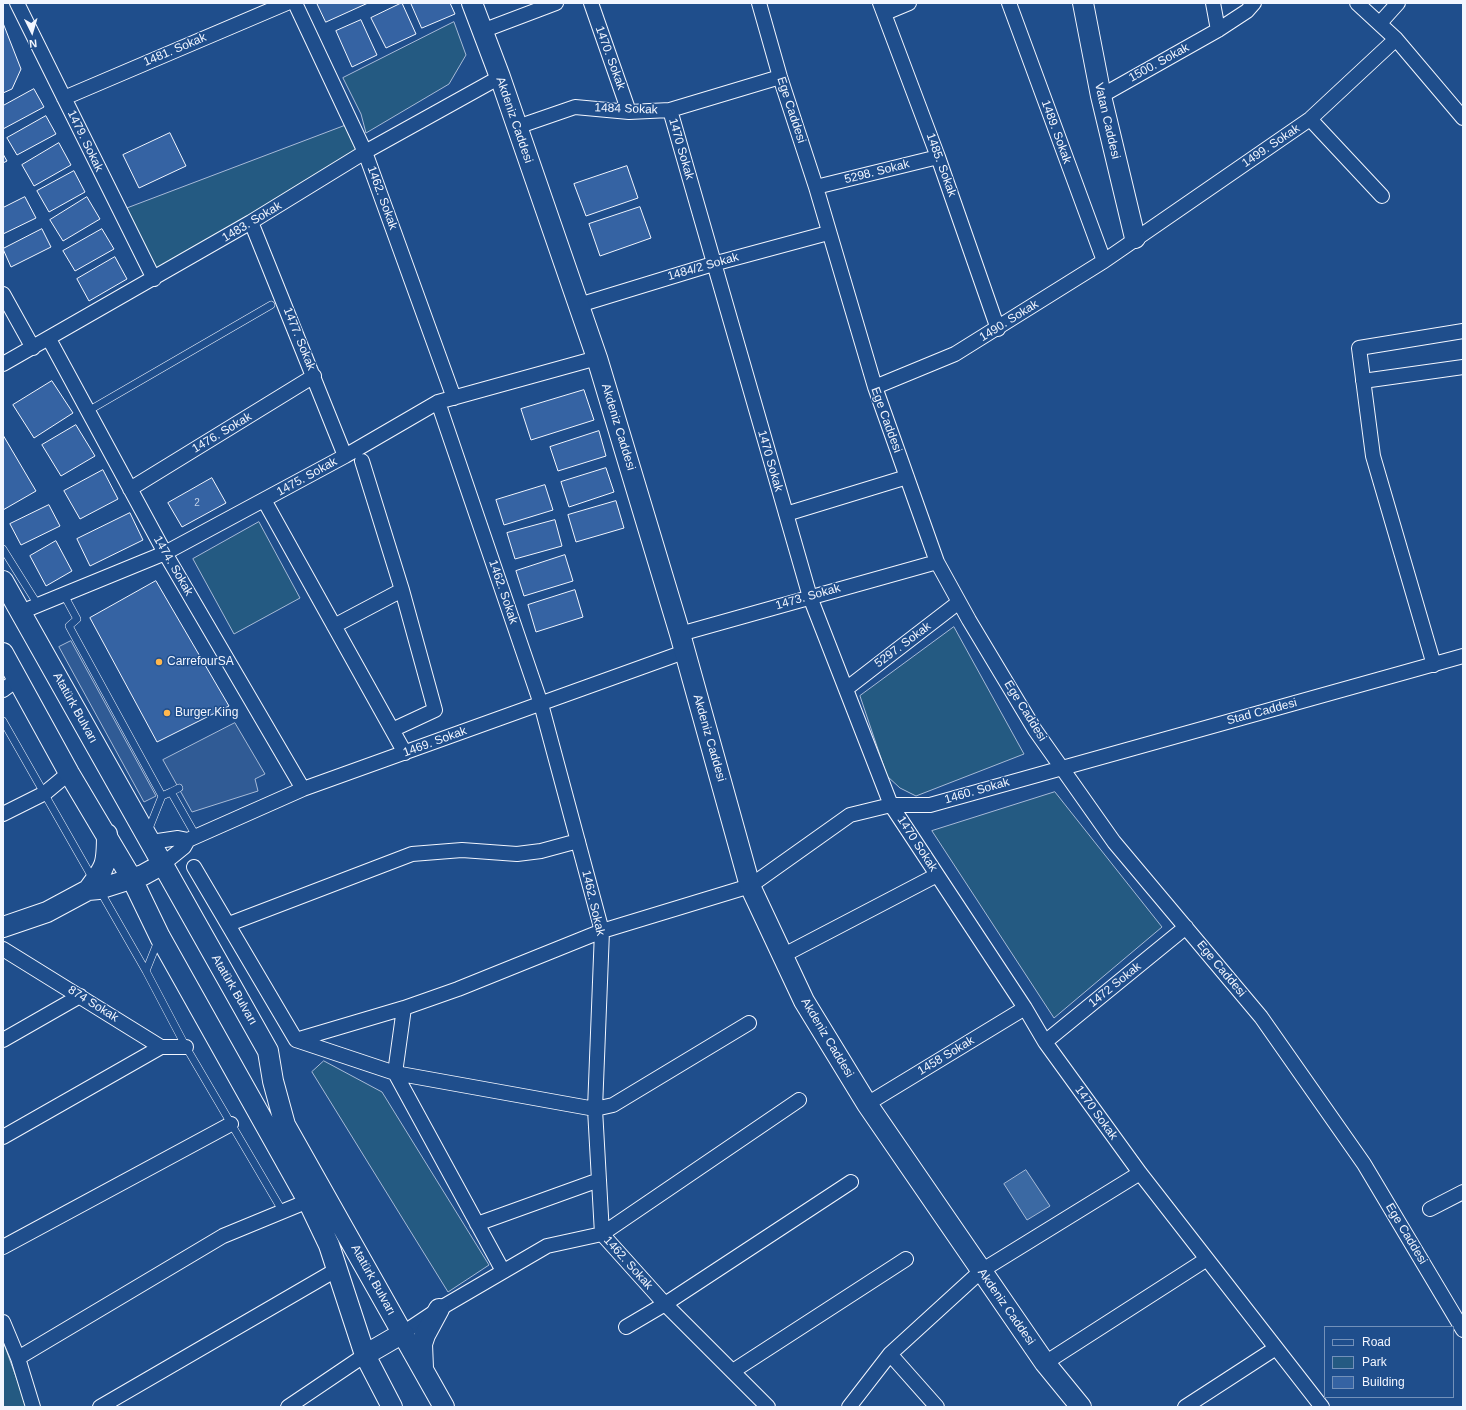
<!DOCTYPE html>
<html>
<head>
<meta charset="utf-8">
<style>
	body { margin:0 }
	#map { position:relative; width:1466px; height:1410px; overflow:hidden; background:#1f4e8c; font-family:Arial,sans-serif }
	canvas { display:block }
	.frame { position:absolute; inset:0; border:4px solid #f2f6ff; pointer-events:none }
	.legend { position:absolute; left:1324px; top:1326px; width:130px; height:72px; box-sizing:border-box; background:#1f4e8c; border:1px solid #7391ba; margin:0; padding:5px 7px; list-style:none; font-size:12px; color:#f2f6ff }
	.legend li { display:flex; align-items:center; gap:8px; height:20px }
	.legend b { width:20px; border:1px solid #7391ba }
	.north { position:absolute; left:12px; top:12px; width:40px; height:40px; -webkit-text-stroke:3px #1f4e8c; paint-order:stroke; rotate:175deg; font-size:11px; font-weight:700; line-height:16px; text-align:center; color:#f2f6ff }
	.north::after { content:''; display:block; margin:auto; width:14px; height:18px; background:#f2f6ff; clip-path:polygon(50% 0,100% 100%,50% 72%,0 100%) }
</style>
</head>
<body>
<div id="map">
<canvas width="1466" height="1410"></canvas>
<div class="frame"></div>
<ul class="legend">
<li><b style="height:5px;background:#1f4e8c"></b>Road</li>
<li><b style="height:11px;background:#245a82"></b>Park</li>
<li><b style="height:11px;background:#3563a3"></b>Building</li>
</ul>
<div class="north">N</div>
</div>
<script>
const g = document.querySelector('canvas').getContext('2d');
g.lineJoin = 'round';
function fillPath(path, color) { g.fillStyle = color; g.fill(path, 'evenodd'); }
function trace(path, color, width, dash) { g.strokeStyle = color; g.lineWidth = width; g.lineCap = dash ? 'butt' : 'round'; g.setLineDash(dash || []); g.stroke(path); }
function write(font, color, halo, rows, align = 'center') {
  g.font = font + ' Arial,sans-serif'; g.lineWidth = 3; g.setLineDash([]); g.textBaseline = 'middle'; g.strokeStyle = halo; g.fillStyle = color; for (const [text, x, y, turn = 0] of rows) {
    g.save(); g.translate(x, y); g.rotate((+turn || 0) * Math.PI / 180); g.textAlign = isNaN(turn) ? turn : align; if (halo) g.strokeText(text, 0, 0); g.fillText(text, 0, 0); g.restore();
  }
}
const green = new Path2D(`
	M454,22L466,55L449,84L366,133L361,114L343,78Z
	M352,123L365,152L154,279L120,211Z
	M259,522L300,598L234,634L193,559Z
	M954,627L1024,754L916,796L900,788L887,776L860,696Z
	M1055,792L1162,927L1054,1018L932,831Z
	M324,1061L382,1092L489,1265L448,1292L312,1072Z
	M3,1341L27,1407H3Z`);
fillPath(green, '#245a82');
trace(green, '#a8bbd7', 1);
const parking = new Path2D(`
	M71,641L156,796L144,802L59,647Z
	M235,723L265,774L255,779L258,791L192,812L163,760Z`);
fillPath(parking, '#305b95');
trace(parking, '#a8bbd7', 1);
const water = new Path2D(`
	M1026,1170L1050,1206L1027,1220L1004,1184Z`);
fillPath(water, '#3b69a3');
trace(water, '#a8bbd7', 1);
const building = new Path2D(`
	M317,3H368L326,22Z
	M402,3L416,34L386,48L371,18Z
	M411,3H450L455,14L422,28Z
	M361,20L377,55L352,67L336,31Z
	M3,23L21,69L12,89L3,93Z
	M34,89L44,107L3,129V106Z
	M46,116L56,134L17,155L7,138Z
	M170,133L186,166L139,188L123,155Z
	M59,143L71,165L34,186L22,165Z
	M3,154L7,161L3,163Z
	M627,166L638,198L586,216L574,184Z
	M74,171L85,192L49,212L37,191Z
	M25,197L36,218L3,234V208Z
	M87,197L100,219L63,241L50,220Z
	M640,207L651,238L600,256L589,224Z
	M42,229L51,247L11,267L3,249Z
	M102,229L114,249L75,271L63,251Z
	M115,257L127,279L89,301L77,279Z
	M52,381L73,413L34,438L13,405Z
	M584,390L594,420L531,440L521,409Z
	M76,425L95,456L61,476L42,445Z
	M599,431L606,456L558,471L550,447Z
	M3,435L36,491L3,510Z
	M606,468L614,492L569,507L561,482Z
	M103,470L118,499L80,519L64,491Z
	M212,478L226,503L182,527L168,503Z
	M545,485L553,510L504,525L496,500Z
	M616,501L624,528L576,542L568,515Z
	M49,505L60,526L21,545L10,524Z
	M130,513L143,540L90,566L77,539Z
	M555,520L562,546L515,559L507,533Z
	M56,541L72,571L46,586L30,556Z
	M565,555L573,581L524,596L516,571Z
	M156,581L229,706L157,742L90,618Z
	M575,590L583,617L536,632L528,605Z`);
fillPath(building, '#3563a3');
trace(building, '#f2f6ff', 1);
const lane = new Path2D(`
	M88,411L271,305
	M3,549L38,605
	M64,595L77,619L69,626L162,796L148,831
	M3,721L93,879
	M171,792L179,788
	M162,796L171,792L196,836
	M99,889L146,971
	M158,941L146,971L186,1047L283,1212`);
const street = new Path2D(`
	M17,3L154,279
	M295,3L365,152L454,398
	M591,3L629,112
	M759,3L780,77L816,187L875,387L937,562L969,620L1035,730L1114,842L1261,1017L1364,1164L1463,1330
	M880,3L938,157L998,329
	M1009,3L1104,261
	M1213,3L1218,30
	M1357,3L1396,39L1463,118
	M885,13L909,3
	M1380,23L1398,3
	M482,31L556,3
	M1101,96L1218,30L1247,11L1254,3
	M64,98L287,3
	M1310,119L1382,196
	M517,127L575,107L629,112L670,110L780,77
	M816,187L938,157
	M251,222L345,456
	M3,294L33,348
	M579,305L713,264L828,233
	M49,339L165,553L303,789
	M3,364L251,222L365,152L500,77
	M1363,381L1463,367
	M875,387L955,354L1104,261L1310,119L1396,39
	M438,402L541,704L602,931L595,1109L602,1234L665,1304L768,1407
	M362,461L402,590L435,710L392,730
	M130,489L314,376
	M264,500L405,753
	M786,514L907,477
	M21,612L165,553L345,456L438,402L597,358
	M334,626L402,590
	M680,634L937,562
	M1434,665L1373,456L1359,348L1463,331
	M846,689L959,602
	M3,690L18,679
	M891,805L1025,1008L1045,1042L1140,1173L1322,1407
	M891,805H930L1463,656
	M3,814L45,793L69,773
	M151,842L178,838L188,840L303,789L684,652
	M163,864L184,847L188,840
	M194,867L296,1040L395,1073L595,1109L613,1105L749,1023
	M229,924L412,854L462,850L517,854L541,851L578,841
	M3,949L161,1047H186
	M782,956L937,875
	M404,1008L395,1073L503,1271
	M3,1040L80,996
	M296,1040L404,1008L458,989L602,931L750,886L850,815L891,805L810,597L670,110
	M1045,1042L1186,927
	M867,1104L1025,1008
	M3,1137L161,1047
	M1430,1209L1463,1192
	M477,1224L599,1180
	M3,1247L231,1124
	M3,1322L18,1358L33,1407
	M626,1327L665,1304L851,1182
	M403,1333L439,1309L547,1246L602,1234L799,1100
	M890,1354L937,1407
	M18,1358L223,1236L308,1201
	M1045,1363L1207,1259
	M733,1371L906,1259
	M100,1407L336,1270
	M288,1407L365,1355
	M849,1407L890,1354L981,1271L1140,1173
	M1185,1407L1276,1348`);
const secondary = new Path2D(`
	M472,3L500,77L597,358L680,634L750,886L804,1001L867,1104L1045,1363L1081,1407
	M1083,3L1101,96L1135,238
	M3,581L268,1051L273,1081L285,1125L444,1407
	M3,653L69,773L132,879L160,937L308,1201L329,1245L365,1355L392,1407
	M88,890C106,866 107,865 107,834
	M3,927L47,912L88,890L99,889L143,875L163,864
	M365,1355L403,1333
	M423,1368L422,1344L425,1335L439,1309`);
trace(lane, '#f2f6ff', 8);
trace(street, '#f2f6ff', 16);
trace(secondary, '#f2f6ff', 22);
trace(lane, '#1f4e8c', 7);
trace(street, '#1f4e8c', 14);
trace(secondary, '#1f4e8c', 20);
for (const [x, y, r, color] of [
	[159,662,4,"#ffb74d"],
	[167,713,4,"#ffb74d"]
]) { const dot = new Path2D(); dot.arc(x, y, r, 0, 2 * Math.PI); g.fillStyle = color; g.fill(dot); trace(dot, '#1f4e8c', 1.5); }
write('10px', '#c3d1e8', null, [
	["2",197,503]
]);
write('12px', '#f2f6ff', '#1f4e8c', [
	["1481. Sokak",175,50,-23],
	["1470. Sokak",610,58,70],
	["1500. Sokak",1159,63,-29],
	["1484 Sokak",626,109,2],
	["Ege Caddesi",791,110,72],
	["Akdeniz Caddesi",514,120,71],
	["Vatan Caddesi",1107,121,77],
	["1489. Sokak",1056,132,70],
	["1479. Sokak",85,141,64],
	["1499. Sokak",1271,146,-34],
	["1470 Sokak",681,149,74],
	["1485. Sokak",941,165,70],
	["5298. Sokak",877,172,-14],
	["1462. Sokak",382,198,70],
	["1483. Sokak",252,222,-31],
	["1484/2 Sokak",703,267,-16],
	["1490. Sokak",1009,321,-32],
	["1477. Sokak",299,339,68],
	["Ege Caddesi",886,420,70],
	["Akdeniz Caddesi",618,427,73],
	["1476. Sokak",222,433,-31],
	["1470 Sokak",770,461,74],
	["1475. Sokak",307,477,-29],
	["1474. Sokak",173,566,60],
	["1462. Sokak",503,592,71],
	["1473. Sokak",808,597,-16],
	["5297. Sokak",903,645,-37],
	["Atatürk Bulvarı",75,708,61],
	["Ege Caddesi",1025,711,58],
	["Stad Caddesi",1262,712,-15],
	["Akdeniz Caddesi",709,738,74],
	["1469. Sokak",435,742,-20],
	["1460. Sokak",977,791,-16],
	["1470 Sokak",917,844,57],
	["1462. Sokak",593,903,77],
	["Ege Caddesi",1221,969,50],
	["1472 Sokak",1115,985,-39],
	["Atatürk Bulvarı",234,990,60],
	["874 Sokak",93,1004,32],
	["Akdeniz Caddesi",827,1038,59],
	["1458 Sokak",946,1056,-31],
	["1470 Sokak",1096,1113,54],
	["Ege Caddesi",1406,1234,59],
	["1462. Sokak",628,1263,48],
	["Atatürk Bulvarı",373,1280,61],
	["Akdeniz Caddesi",1006,1307,55]
]);
write('12px', '#f2f6ff', '#1f4e8c', [
	["CarrefourSA",167,662],
	["Burger King",175,713]
], 'left');
</script>
</body>
</html>
